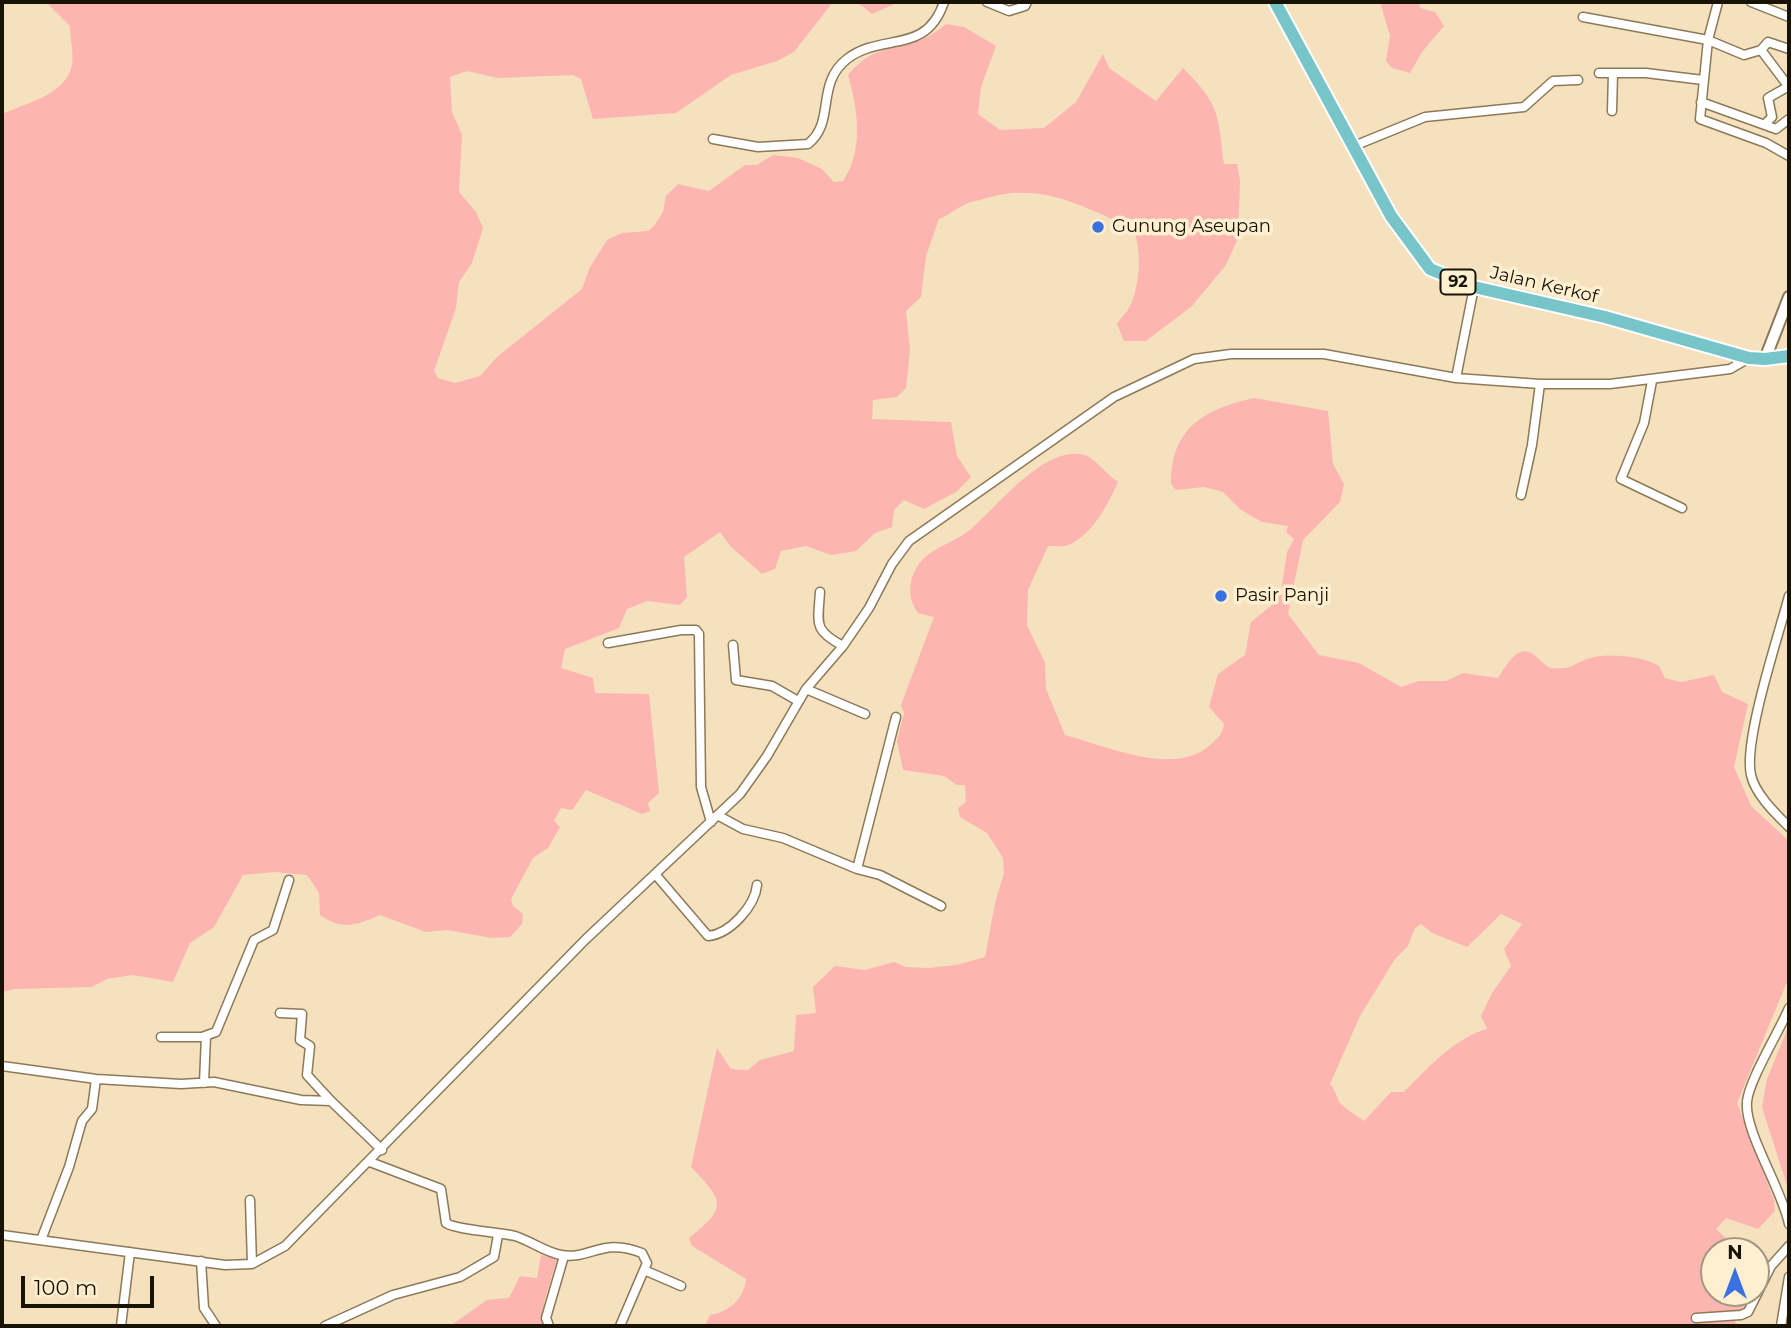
<!DOCTYPE html>
<html>
<head>
<meta charset="utf-8">
<style>
	body { margin:0 }
	#map { position:relative; width:1791px; height:1328px; overflow:hidden; background:#f5e1bd; font-family:Montserrat,sans-serif }
	canvas { display:block }
	.frame { position:absolute; inset:0; border:4px solid #191306; pointer-events:none }
	.north { position:absolute; left:1700px; top:1237px; width:70px; height:70px; box-sizing:border-box; background:#feefd1; border:2px solid #a29780; border-radius:50%; rotate:0deg; font-size:19px; font-weight:700; line-height:28px; text-align:center; color:#191306 }
	.north::after { content:''; display:block; margin:auto; width:24px; height:32px; background:#3a70df; clip-path:polygon(50% 0,100% 100%,50% 72%,0 100%) }
	.scale { position:absolute; left:21px; top:1276px; width:133px; height:32px; box-sizing:border-box; border:4px solid #191306; border-top:0; padding-left:9px; font-size:21px; line-height:24px; white-space:nowrap; color:#191306; -webkit-text-stroke:5px #feefd1; paint-order:stroke }
</style>
</head>
<body>
<div id="map">
<canvas width="1791" height="1328"></canvas>
<div class="frame"></div>
<div class="north">N</div>
<div class="scale">100 m</div>
</div>
<script>
const g = document.querySelector('canvas').getContext('2d');
g.lineJoin = 'round';
function fillPath(path, color) { g.fillStyle = color; g.fill(path, 'evenodd'); }
function trace(path, color, width, dash) { g.strokeStyle = color; g.lineWidth = width; g.lineCap = dash ? 'butt' : 'round'; g.setLineDash(dash || []); g.stroke(path); }
function write(font, color, halo, rows, align = 'center') {
  g.font = font + ' Montserrat,sans-serif'; g.lineWidth = 7; g.setLineDash([]); g.textBaseline = 'middle'; g.strokeStyle = halo; g.fillStyle = color; for (const [text, x, y, turn = 0] of rows) {
    g.save(); g.translate(x, y); g.rotate((+turn || 0) * Math.PI / 180); g.textAlign = isNaN(turn) ? turn : align; if (halo) g.strokeText(text, 0, 0); g.fillText(text, 0, 0); g.restore();
  }
}
fillPath(new Path2D(`
	M46,2H833L794,52L777,61L731,75L676,113L593,119L581,79L573,75L498,78L467,71L450,77L452,112L462,135L459,192L476,212L483,228L472,263L459,282L456,308L434,371L438,378L455,383L480,376L497,357L582,289L590,267L607,240L622,233L648,231L654,226L663,212L666,196L678,184L709,191L745,165H757L773,155L798,158L822,169L834,182L843,181C864,150 858,110 848,75C878,37 911,55 946,24L964,27L996,46L981,87L978,114L1000,130L1044,128L1076,102L1103,54L1109,68L1156,101L1183,68C1220,105 1218,114 1224,164H1237L1240,181L1238,238L1226,265L1192,306L1146,341H1124L1117,324C1121,317 1127,313 1130,306C1140,286 1143,247 1132,228C1080,206 1042,181 983,199C976,201 968,202 962,206C954,210 949,215 939,219L926,256L921,297L906,311L910,350L906,388L897,397L873,400L872,419L951,422L957,456L971,477L956,492L924,509L904,500L894,510L892,527L875,533L856,551L831,555L806,546L781,551L775,569L762,574L731,547L720,532L684,557L687,597L680,605L647,601L627,609L619,628L565,649L561,668L593,678L595,693L649,694L659,793L648,803L650,811L642,814L586,790L572,810L561,808L554,821L560,827L548,848L533,858L511,899L513,906L523,914L522,924L510,937L492,938L447,930L426,932L380,915C357,925 342,931 320,915L319,893L307,875L275,872L243,875L214,927L190,943L173,982L133,975L107,979L92,987L15,989L2,992V114C26,103 66,95 72,65C74,53 70,38 70,26Z
	M851,2H899L872,14L861,5Z
	M1380,2H1419L1420,8L1435,12L1444,26L1422,52L1410,73L1392,68L1386,61L1390,36Z
	M1254,398L1328,411L1333,464L1344,484L1340,502L1303,540L1288,614L1319,655L1359,663L1401,687L1419,681H1446L1463,673L1498,678C1505,668 1517,643 1533,654C1539,658 1543,665 1551,668C1576,669 1568,666 1587,659C1606,652 1643,656 1659,666L1665,678L1681,682L1714,675L1722,692L1748,704L1734,767L1751,806L1789,841V977L1737,1103L1774,1200L1775,1211L1758,1229L1726,1218L1716,1229L1731,1243L1734,1251H1714V1293H1754L1735,1319L1736,1326H705L710,1315C729,1312 744,1299 746,1279L692,1246L689,1238C729,1207 723,1200 691,1167L717,1048L731,1069L748,1070L760,1060L794,1051L796,1015L816,1013L813,987L835,966L865,970L894,962L906,967L928,968L956,965L985,957L995,903L1004,873L1003,858L987,833L960,817L958,808L966,802L965,785H957L944,776L903,770L897,741L904,713L901,705L934,617L918,613C907,597 908,580 919,564C931,547 957,542 972,528C998,506 1045,444 1085,455C1096,459 1107,475 1118,482C1108,505 1090,539 1065,546C1060,547 1053,546 1048,546L1028,590L1027,625L1045,663L1046,689L1065,735C1104,745 1173,777 1209,746C1217,739 1223,734 1224,724L1209,707L1218,674L1245,655L1251,622L1271,606L1281,592L1287,552L1294,539L1286,532L1288,526L1262,522L1241,510L1223,492L1204,487L1176,490L1171,484C1171,427 1205,409 1254,398ZM1501,914L1522,924L1504,949L1511,966L1492,993L1481,1016L1487,1029C1454,1038 1427,1069 1404,1092H1391L1364,1121C1358,1117 1346,1109 1341,1104C1336,1098 1336,1090 1330,1084L1360,1016L1395,959L1408,946L1415,928L1421,924L1432,933L1467,947Z
	M1789,1025V1192L1762,1107L1767,1079Z
	M541,1255L557,1259L544,1302L545,1326H450L487,1300L509,1298L520,1276L537,1278Z`), '#fcb5b1');
const street = new Path2D(`
	M987,2L1009,11L1025,6L1027,2
	M1718,2L1708,40L1700,119L1766,143L1789,156
	M1751,2L1789,17
	M1583,17L1708,40L1744,55L1761,50L1768,42L1789,49
	M1761,50L1789,87
	M1599,73H1646L1703,80
	M1701,102L1776,129L1789,119
	M1612,111L1613,73
	M1766,123L1772,117L1768,98L1789,86
	M713,139L758,147L808,144C836,122 815,84 847,59C882,32 926,56 944,2
	M1354,146L1425,117L1524,107L1553,81L1578,80
	M1456,378L1474,287
	M1652,381L1644,423L1621,479L1682,508
	M1521,495L1532,445L1540,384
	M820,592C818,624 813,630 843,646
	M1789,596C1779,634 1743,741 1751,775C1755,794 1776,814 1789,827
	M608,643L681,630H696L699,634L701,787L711,822
	M733,645L736,680L772,686L798,701
	M806,689L865,714
	M719,816L743,829L783,838L857,869L880,875L941,906
	M857,869L896,717
	M655,874L708,936C730,934 755,906 757,885
	M1789,1008C1780,1030 1748,1082 1747,1102C1744,1131 1782,1189 1789,1224
	M280,1013L302,1014L300,1040L310,1046L307,1075L331,1101
	M161,1037H202L216,1032L254,940L273,930L289,880
	M2,1066L96,1079L181,1084L214,1082L301,1100L331,1101L382,1150
	M204,1083L206,1036
	M370,1162L441,1189L446,1223C456,1230 500,1232 515,1236C531,1241 545,1252 561,1255C591,1260 601,1237 642,1253L647,1263L620,1326
	M250,1200L252,1264
	M2,1235L225,1265L252,1264L285,1246L586,939L740,794L767,756L806,689L843,646L869,608L892,564L909,541L1114,397L1194,359L1231,354H1324L1456,378L1540,384H1610L1730,369L1749,358
	M41,1240L69,1167L82,1121L92,1109L96,1079
	M201,1261L204,1308L216,1326
	M644,1270L681,1286
	M1696,1318L1741,1315L1748,1312L1771,1266L1789,1246
	M121,1326L130,1252
	M325,1326L393,1295L460,1277L494,1257L498,1235
	M549,1326L546,1318L564,1256
	M1781,1326L1789,1277`);
const secondary = new Path2D(`
	M1765,359L1789,297`);
const primary = new Path2D(`
	M1275,2L1391,216L1430,269L1474,287L1605,317L1749,358L1765,359L1789,356`);
trace(street, '#8b7958', 11);
trace(secondary, '#8b7958', 14);
trace(primary, '#fff', 16);
trace(street, '#fff', 8);
trace(secondary, '#fff', 10);
trace(primary, '#77c4c9', 12);
for (const [x, y, r, color] of [
	[1098,227,7,"#3a70df"],
	[1221,596,7,"#3a70df"]
]) { const dot = new Path2D(); dot.arc(x, y, r, 0, 2 * Math.PI); g.fillStyle = color; g.fill(dot); trace(dot, '#feefd1', 2.5); }
for (const [x, y, w] of [
	[1458,282,35]
]) { const box = new Path2D(); box.roundRect(x - w / 2, y - 12.5, w, 25, 5); g.fillStyle = '#feefd1'; g.fill(box); trace(box, '#191306', 2); }
write('bold 16px', '#191306', null, [
	["92",1458,282]
]);
write('18px', '#191306', '#feefd1', [
	["Gunung Aseupan",1112,227],
	["Pasir Panji",1235,596]
], 'left');
write('18px', '#191306', '#feefd1', [
	["Jalan Kerkof",1544,285,13]
]);
</script>
</body>
</html>
